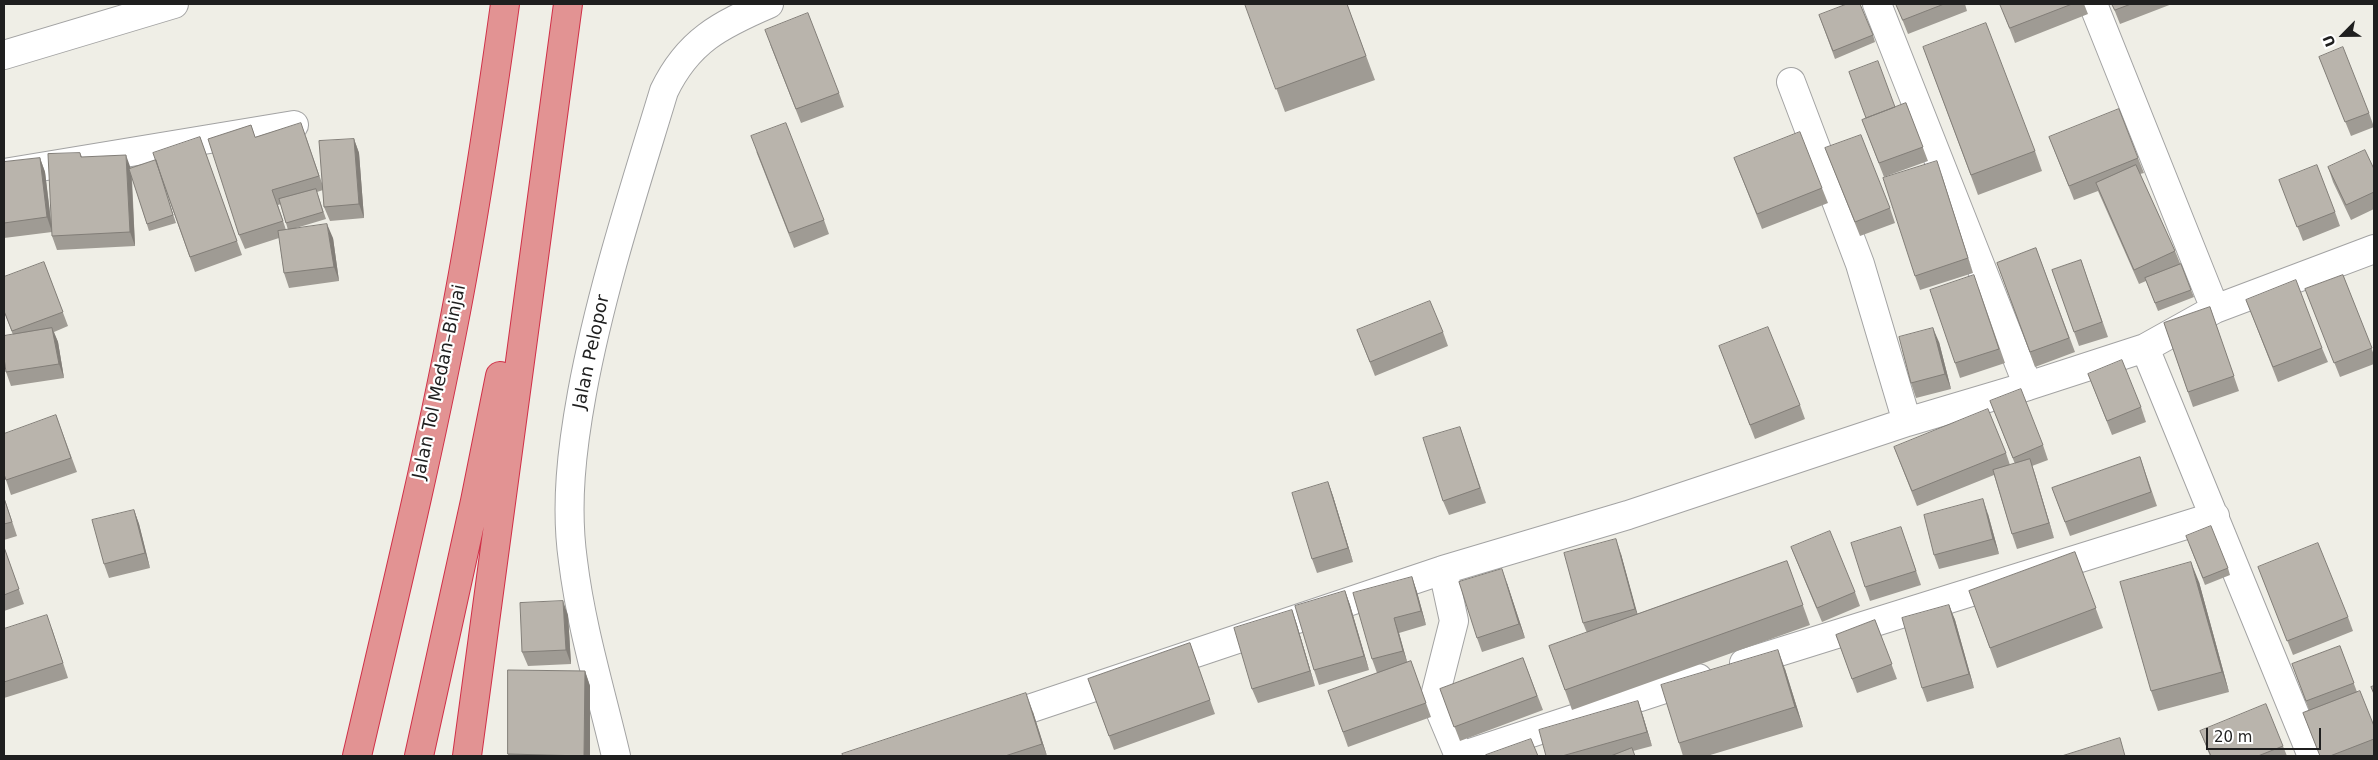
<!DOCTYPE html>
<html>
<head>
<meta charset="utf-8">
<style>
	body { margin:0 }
	#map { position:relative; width:2378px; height:760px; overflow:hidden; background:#efeee6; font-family:"DejaVu Sans",sans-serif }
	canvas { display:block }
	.frame { position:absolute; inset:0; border:5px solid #1f1f1f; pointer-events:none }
	.north { position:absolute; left:2318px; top:10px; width:50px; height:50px; -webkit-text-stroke:4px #fff; paint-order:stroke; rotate:247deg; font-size:14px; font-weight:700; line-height:20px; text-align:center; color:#1f1f1f }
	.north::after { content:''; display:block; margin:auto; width:18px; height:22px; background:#1f1f1f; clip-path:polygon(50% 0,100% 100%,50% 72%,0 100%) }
	.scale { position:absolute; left:2206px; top:728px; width:115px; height:22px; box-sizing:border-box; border:2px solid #1f1f1f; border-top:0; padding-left:6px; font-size:15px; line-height:18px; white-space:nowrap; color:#1f1f1f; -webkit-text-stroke:4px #fff; paint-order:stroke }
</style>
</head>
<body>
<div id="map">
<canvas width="2378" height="760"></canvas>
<div class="frame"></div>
<div class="north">U</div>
<div class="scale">20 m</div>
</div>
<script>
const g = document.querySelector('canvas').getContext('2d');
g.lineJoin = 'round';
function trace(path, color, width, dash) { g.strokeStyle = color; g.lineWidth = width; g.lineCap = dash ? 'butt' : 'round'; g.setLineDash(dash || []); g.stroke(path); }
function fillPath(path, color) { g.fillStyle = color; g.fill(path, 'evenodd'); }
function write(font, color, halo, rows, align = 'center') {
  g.font = font + ' "DejaVu Sans",sans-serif'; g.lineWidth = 4.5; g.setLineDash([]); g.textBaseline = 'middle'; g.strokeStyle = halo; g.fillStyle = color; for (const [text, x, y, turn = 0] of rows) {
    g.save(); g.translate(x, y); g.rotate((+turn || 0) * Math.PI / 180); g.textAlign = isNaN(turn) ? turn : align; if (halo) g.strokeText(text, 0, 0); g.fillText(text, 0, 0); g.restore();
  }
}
const minor = new Path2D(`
	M1877,4L2028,386
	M2093,4L2215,309
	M4,55L174,4
	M1791,82L1860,264L1907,422
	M4,173L294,125
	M2145,348L2312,756
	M1443,570L1454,621L1436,692V701L1459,756
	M1744,663L2215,516
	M996,720L1443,570L1628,515L1907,422L2028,386L2145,348L2215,309L2374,249
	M616,756C601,692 581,627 573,561C565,505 572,448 582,393C601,290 634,190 664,91C688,41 720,25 769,4
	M1461,756L1698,678`);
const highway = new Path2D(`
	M357,756C390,614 425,471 453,327C474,220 490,112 505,4
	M419,756L475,501L500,376
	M467,756L568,4`);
trace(minor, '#a3a3a3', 30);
trace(highway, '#d03048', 30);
trace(minor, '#fff', 28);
trace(highway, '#e29393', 28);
fillPath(new Path2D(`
	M1245,4H1347L1375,80L1285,112Z
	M1896,4H1965L1967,11L1908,34Z
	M2000,4H2084L2088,14L2015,43Z
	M2112,4H2172L2120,24Z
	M1819,15L1873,35L1875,42L1835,59Z
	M770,44L839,93L844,107L801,123Z
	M1923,47L2035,151L2042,171L1978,195Z
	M2319,57L2369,113L2374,127L2351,136Z
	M1906,103L1928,161L1884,177L1862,120Z
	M251,125L255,137H306L323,186L354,139L359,153L364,218L330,221L324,207L323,190L317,192L326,219L296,228L333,238L339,281L289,288L284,273L279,238L245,249L239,235ZM281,204L286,223L288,230H286L278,205Z
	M200,137L242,255L195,272L160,174L176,223L149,231L132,177L135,246L57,250L52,236V232L4,238V162L40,158L45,172L52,227L80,153L82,157L131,168L156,160Z
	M2049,137L2138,158L2144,173L2140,174L2175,251L2194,297L2158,311L2146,281L2139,284L2098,191L2074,200Z
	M1825,148L1890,208L1895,223L1860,236Z
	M756,151L824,220L829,234L794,248Z
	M1734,158L1822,188L1828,203L1762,229Z
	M2328,167L2374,169V209L2351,220L2333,182Z
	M1942,176L1973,273L1920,290L1915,276Z
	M2279,180L2335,212L2340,226L2303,241Z
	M2036,248L2075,352L2035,367L1997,263Z
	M2081,260L2108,337L2079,346L2052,270Z
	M44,262L68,326L54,332L58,342L64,378L11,386L6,372L13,335L4,311Z
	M2343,275L2374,355V364L2340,377L2305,289Z
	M1979,289L2005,363L1960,378L1955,363Z
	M2246,300L2322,348L2328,362L2278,382Z
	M2210,307L2239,391L2193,407L2164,323Z
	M1357,330L1443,332L1448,346L1375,376Z
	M1939,342L1951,389L1916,398L1911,383Z
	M1719,346L1800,405L1805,419L1755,439Z
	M2088,374L2141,407L2146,422L2112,435Z
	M1990,401L2043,445L2048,460L2032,466L2054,538L2017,549L2012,534L1994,475L1917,506L1894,447L2006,453L2010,465L2015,464Z
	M56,415L77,472L11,495L4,474Z
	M1460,427L1486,503L1449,515L1443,501Z
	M2140,457L2157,506L2070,536L2052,488Z
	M1328,482L1333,496L1353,562L1317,573L1312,559Z
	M4,497L17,536L4,540Z
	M134,510L139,524L150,568L109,578L104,564Z
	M1988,514L1999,554L1939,569L1934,555Z
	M1906,541L1921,585L1870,601L1865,587Z
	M2189,544L2228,568L2230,575L2205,585Z
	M4,547L24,604L4,611Z
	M1791,547L1855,592L1860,606L1822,622L1797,562Z
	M2075,552L2103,628L1997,668L1969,591Z
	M1621,554L1637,614L1787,561L1810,625L1572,710L1549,646L1587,633L1583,623Z
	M2258,567L2348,617L2353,631L2293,655Z
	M1412,577L1417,592L1426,625L1399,633L1407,662L1411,661L1431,717L1348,747L1328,691L1377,673L1372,659Z
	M2199,582L2229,692L2158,711L2151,691Z
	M1507,583L1525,638L1482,652L1477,638Z
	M1345,591L1350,605L1369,670L1319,685L1314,670Z
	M1949,605L1955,620L1974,688L1927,702L1922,688Z
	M1292,610L1297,625L1315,686L1258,703L1252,689Z
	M568,615L571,664L528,666L522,652Z
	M1875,620L1897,679L1857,693L1836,635Z
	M4,629H52L68,678L4,698Z
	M1190,643L1215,714L1114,750L1088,679Z
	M2340,646L2357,692L2374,726V756H2320L2303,713L2309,710L2292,664Z
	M1523,658L1543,710L1460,741L1440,689Z
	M1785,669L1803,727L1707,756H1683L1679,743Z
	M585,671L590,686V756H508V754Z
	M1638,701L1643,716L1652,746L1633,751L1635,756H1546Z
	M1033,712L1047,756H843Z
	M2200,731L2283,746L2287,756H2210Z`), '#9f9b94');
fillPath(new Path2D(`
	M354,139L359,153L364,218L359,204Z
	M126,155L131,169L135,246L130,232Z
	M40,158L45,172L52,232L47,217Z
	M1937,161L1942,176L1973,273L1968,258Z
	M327,224L333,238L339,281L334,267Z
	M52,328L58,342L64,378L59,364Z
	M1933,328L1939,342L1951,389L1945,374Z
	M2030,459L2035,474L2054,538L2049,523Z
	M1328,482L1333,496L1353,562L1348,548Z
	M1983,499L1988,514L1999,554L1993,539Z
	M134,510L139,524L150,568L145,553Z
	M1616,539L1621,554L1640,623L1635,609Z
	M2191,562L2199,582L2229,692L2222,672Z
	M1502,569L1507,583L1525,638L1519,624Z
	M1412,577L1417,592L1426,625L1421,611Z
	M1345,591L1350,605L1369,670L1364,656Z
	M563,601L568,615L571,664L566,650Z
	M1949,605L1955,620L1974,688L1969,674Z
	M1292,610L1297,625L1315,686L1310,671Z
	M1394,618L1399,633L1408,665L1403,651Z
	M1778,650L1785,669L1803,727L1795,707Z
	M585,671L590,686V756H584Z
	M1026,693L1033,712L1047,756L1042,744Z
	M1638,701L1643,716L1652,746L1647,732Z`), '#827e78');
const building = new Path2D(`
	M1245,4H1347L1366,56L1276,89Z
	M1847,4H1860L1873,35L1833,51L1819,15Z
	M1896,4H1944L1903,20Z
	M2000,4H2072L2010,28Z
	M2112,4H2131L2115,10Z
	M808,13L839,93L796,109L765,30Z
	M1986,23L2035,151L1971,175L1923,47Z
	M2343,47L2369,113L2345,122L2319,57Z
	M1878,61L1895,107L1866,118L1849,72Z
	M1906,103L1923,147L1879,163L1862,120Z
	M2119,109L2138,158L2069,186L2049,137Z
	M301,123L319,176L272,190L283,221L239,235L208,139L251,125L255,137Z
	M786,123L824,220L789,233L751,136Z
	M1800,132L1822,188L1757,214L1734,158Z
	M1861,135L1890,208L1855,222L1825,148Z
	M200,137L237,241L190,257L153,153Z
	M354,139L359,204L324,207L319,141Z
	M2365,150L2374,169V192L2346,205L2328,167Z
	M80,153L81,157L126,155L130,232L52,236L48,154Z
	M40,158L47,217L4,223V162Z
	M156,160L173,215L147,224L129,169Z
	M1937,161L1968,258L1915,276L1883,178Z
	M2136,165L2175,251L2134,270L2096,183Z
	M2317,165L2335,212L2297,227L2279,180Z
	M316,189L323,212L286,223L279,199Z
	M327,224L334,267L284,273L278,231Z
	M2036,248L2069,338L2030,352L1997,263Z
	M2081,260L2102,322L2074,332L2052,270Z
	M44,262L63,312L12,331L4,311V277Z
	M2181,264L2191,290L2155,303L2145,278Z
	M1974,275L1999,349L1955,363L1930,290Z
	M2343,275L2372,348L2334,363L2305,289Z
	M2296,280L2322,348L2273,367L2246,300Z
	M1430,301L1443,332L1370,362L1357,330Z
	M2210,307L2234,376L2188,392L2164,323Z
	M1768,327L1800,405L1750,425L1719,346Z
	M52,328L59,364L6,372L4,358V336Z
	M1933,328L1945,374L1911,383L1899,337Z
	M2122,360L2141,407L2107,421L2088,374Z
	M2021,389L2043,445L2013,458L1990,401Z
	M1988,409L2006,453L1912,491L1894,447Z
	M56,415L71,458L6,480L4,474V434Z
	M1460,427L1480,488L1443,501L1423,438Z
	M2140,457L2151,492L2065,522L2052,488Z
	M2030,459L2049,523L2012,534L1993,470Z
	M1328,482L1348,548L1312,559L1292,493Z
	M4,498L12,522L4,524Z
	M1983,499L1993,539L1934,555L1924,515Z
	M134,510L145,553L104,564L92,520Z
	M2211,526L2228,568L2203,578L2186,536Z
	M1901,527L1916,571L1865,587L1851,543Z
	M1830,531L1855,592L1817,608L1791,547Z
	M1616,539L1635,609L1583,623L1564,553Z
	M2318,543L2348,617L2287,641L2258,567Z
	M4,547L19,589L4,595Z
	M2075,552L2096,608L1990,648L1969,591Z
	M1787,561L1803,605L1565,690L1549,646Z
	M2191,562L2222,672L2151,691L2120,582Z
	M1502,569L1519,624L1477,638L1459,582Z
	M1412,577L1421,611L1394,618L1403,651L1372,659L1353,593Z
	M1345,591L1364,656L1314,670L1295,606Z
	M563,601L566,650L522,652L520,603Z
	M1949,605L1969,674L1922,688L1902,618Z
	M1292,610L1310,671L1252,689L1234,628Z
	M47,615L63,663L4,682V629Z
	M1875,620L1892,664L1852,679L1836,635Z
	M1190,643L1210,700L1109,736L1088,679Z
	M2340,646L2354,683L2306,701L2292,664Z
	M1778,650L1795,707L1679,743L1661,685Z
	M1523,658L1537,696L1454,727L1440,689Z
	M1411,661L1426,703L1343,732L1328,691Z
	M508,670L585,671L584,756L508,754Z
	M2374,686V694L2371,687Z
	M2360,691L2374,726V739L2330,756H2320L2303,713Z
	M1026,693L1042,744L1005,756H843L842,754Z
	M1638,701L1647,732L1562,756H1546L1539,730Z
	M2266,704L2283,746L2258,756H2211L2200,731Z
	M2120,738L2125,756H2062Z
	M1531,739L1538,756H1487L1486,755Z
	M1632,748L1635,756H1611Z`);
fillPath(building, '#b9b4ac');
trace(building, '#827e78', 1);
write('18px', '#1f1f1f', '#fff', [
	["Jalan Pelopor",592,352,-78],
	["Jalan Tol Medan–Binjai",440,382,-78]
]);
</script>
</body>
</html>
